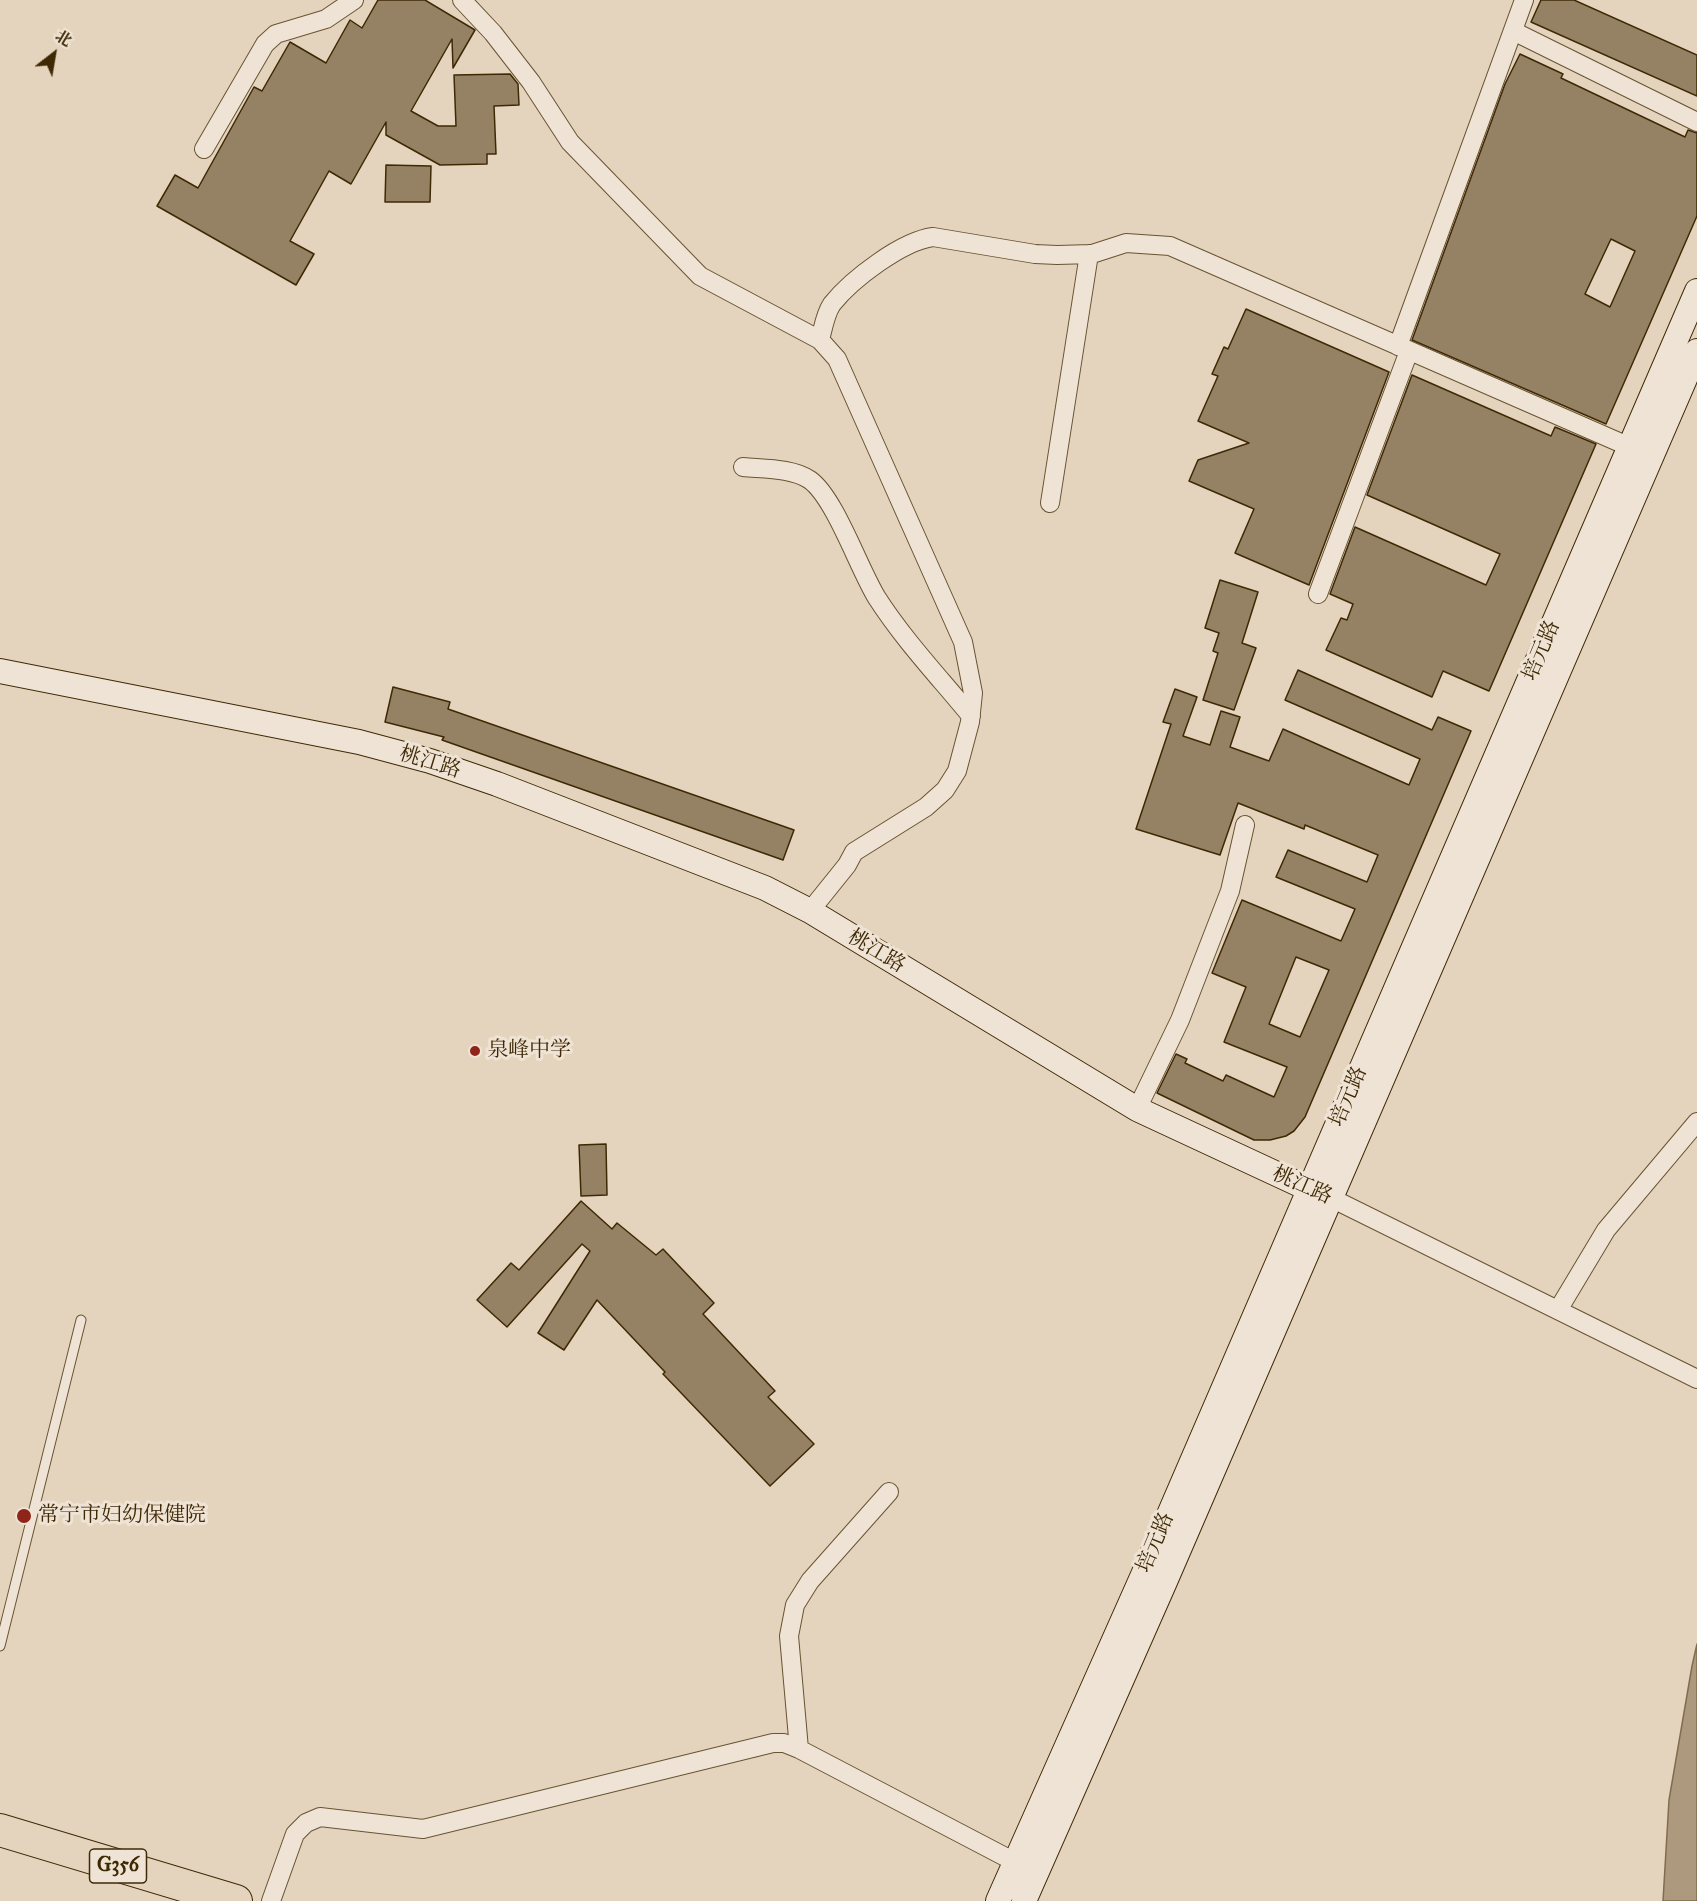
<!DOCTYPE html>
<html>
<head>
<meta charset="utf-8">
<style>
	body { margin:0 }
	#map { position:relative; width:1697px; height:1901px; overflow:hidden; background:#e5d4bd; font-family:"IM FELL Great Primer","Noto Serif SC",serif }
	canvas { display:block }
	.north { position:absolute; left:24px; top:24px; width:60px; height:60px; -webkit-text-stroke:4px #eee3d4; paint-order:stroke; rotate:31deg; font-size:16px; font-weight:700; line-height:24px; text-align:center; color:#3f2904 }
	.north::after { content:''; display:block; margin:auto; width:21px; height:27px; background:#3f2904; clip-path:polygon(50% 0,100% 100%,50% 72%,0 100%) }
</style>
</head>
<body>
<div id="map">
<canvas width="1697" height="1901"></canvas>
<div class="north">北</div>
</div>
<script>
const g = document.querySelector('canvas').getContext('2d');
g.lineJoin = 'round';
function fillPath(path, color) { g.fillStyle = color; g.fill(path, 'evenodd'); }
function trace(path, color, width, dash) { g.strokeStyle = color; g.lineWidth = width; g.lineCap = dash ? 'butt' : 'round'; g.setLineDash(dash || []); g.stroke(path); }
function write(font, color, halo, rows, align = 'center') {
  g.font = font + ' "IM FELL Great Primer","Noto Serif SC",serif'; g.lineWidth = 6; g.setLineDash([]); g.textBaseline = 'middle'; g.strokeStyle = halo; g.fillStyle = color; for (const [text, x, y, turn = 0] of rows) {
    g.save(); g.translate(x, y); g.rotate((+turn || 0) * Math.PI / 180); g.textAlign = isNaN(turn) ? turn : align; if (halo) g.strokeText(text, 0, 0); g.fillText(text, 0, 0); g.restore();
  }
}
const water = new Path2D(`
	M1697,1644V1901H1663L1669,1800L1692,1666Z`);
fillPath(water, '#ad9a7e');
trace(water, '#816d4d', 1.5);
const building = new Path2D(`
	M378,0H425L475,30L453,68L452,39L411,111L438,126H456L454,75L510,74L518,84L519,105L494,106L496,154H487V164L440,165L386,135V122L351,184L329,171L290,241L314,254L296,285L157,206L175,175L198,188L254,87L262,91L290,42L326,63L350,20L362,28Z
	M1541,0H1574L1697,55V96L1531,22Z
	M1520,54L1563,74L1561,78L1685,137L1688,130L1697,133V216L1606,424L1412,340L1505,84ZM1611,239L1635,251L1610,307L1585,294Z
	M386,165L431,166L430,202H385Z
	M1246,309L1389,372L1309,585L1235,553L1254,509L1189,481L1198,460L1249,443L1198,421L1218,376L1212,374L1224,347L1228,349Z
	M1412,375L1551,436L1555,427L1596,444L1489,691L1443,671L1432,697L1326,650L1341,618L1347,620L1353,604L1330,594L1355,527L1486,585L1500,554L1367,495Z
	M1220,580L1258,592L1242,643L1256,648L1234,710L1203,700L1218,653L1213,651L1219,633L1205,628Z
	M1298,670L1432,730L1438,717L1471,731L1305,1117L1294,1131L1286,1136L1270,1140H1254L1157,1093L1176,1054L1187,1059L1185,1063L1223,1081L1226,1075L1274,1097L1287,1067L1224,1042L1246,987L1212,973L1242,900L1341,941L1355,909L1276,877L1288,850L1367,882L1378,855L1305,825L1304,829L1238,803L1220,855L1136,829L1171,724L1163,722L1175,689L1197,697L1183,736L1210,745L1221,711L1240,717L1230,747L1269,761L1283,729L1409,785L1420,759L1285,700ZM1296,957L1329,970L1300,1037L1269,1024Z
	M393,687L450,702L448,709L794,830L783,860L442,740L444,737L385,722Z
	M606,1144L607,1195L581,1196L579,1145Z
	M581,1201L612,1229L617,1223L656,1255L663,1249L714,1303L703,1314L775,1391L768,1397L814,1444L770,1486L663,1374L665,1372L597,1300L564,1350L538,1333L590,1251L582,1244L507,1327L477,1300L511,1263L519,1270Z`);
fillPath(building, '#958264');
trace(building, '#3f2904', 1.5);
const lane = new Path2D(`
	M0,1646L81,1320`);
const street = new Path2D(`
	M462,0L493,33L531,82L570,142L700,276L820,340L837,359L963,642L973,693L970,722L957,771L945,790L926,807L854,852L847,865L810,911
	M1513,31L1697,122
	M204,149L265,44L276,34L326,19L354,0
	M820,340C823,329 825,314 832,304C852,279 902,241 933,237L1035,254L1057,255L1092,254L1126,243L1170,246L1630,447
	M1398,346L1524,0
	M743,467C764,469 793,468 810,480C835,498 859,569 877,598C904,640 939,677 971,716
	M1050,503L1089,254
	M1318,594L1409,351
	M1137,1109L1180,1020L1230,891L1245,825
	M1331,1198L1697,1379
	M1558,1310L1606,1230L1697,1122
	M799,1749L789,1636L795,1605L810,1581L889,1492
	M271,1901L295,1834L306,1823L320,1817L423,1829L773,1743H784L799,1749L1015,1862`);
const secondary = new Path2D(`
	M0,671L359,742L430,761L497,784L765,888L810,911L1137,1109L1322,1195
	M998,1901L1143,1575L1697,291
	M1024,1901L1164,1584L1697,351`);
const highway = new Path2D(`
	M0,1830L236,1901`);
trace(lane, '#685432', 11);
trace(street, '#685432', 20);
trace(secondary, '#3f2904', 26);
trace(highway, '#3f2904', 34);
trace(lane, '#eee3d4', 9);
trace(street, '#eee3d4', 18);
trace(secondary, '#eee3d4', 24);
trace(highway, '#e5d4bd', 32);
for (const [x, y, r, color] of [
	[475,1051,6,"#8f2418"],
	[24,1516,8,"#8f2418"]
]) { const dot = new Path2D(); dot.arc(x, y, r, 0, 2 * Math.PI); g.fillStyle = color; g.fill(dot); trace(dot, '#eee3d4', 2); }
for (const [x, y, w] of [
	[118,1866,57]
]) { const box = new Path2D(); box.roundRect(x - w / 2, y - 17, w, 34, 4.5); g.fillStyle = '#eee3d4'; g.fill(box); trace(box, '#3f2904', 1.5); }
write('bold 20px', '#3f2904', null, [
	["G356",118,1866]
]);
write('21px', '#3f2904', '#eee3d4', [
	["培元路",1542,651,-67],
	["桃江路",430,763,17],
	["桃江路",876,952,31],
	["培元路",1349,1097,-67],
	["桃江路",1302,1186,24],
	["培元路",1156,1543,-67]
]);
write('21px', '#3f2904', '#eee3d4', [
	["泉峰中学",487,1051],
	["常宁市妇幼保健院",38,1516]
], 'left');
</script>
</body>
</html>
